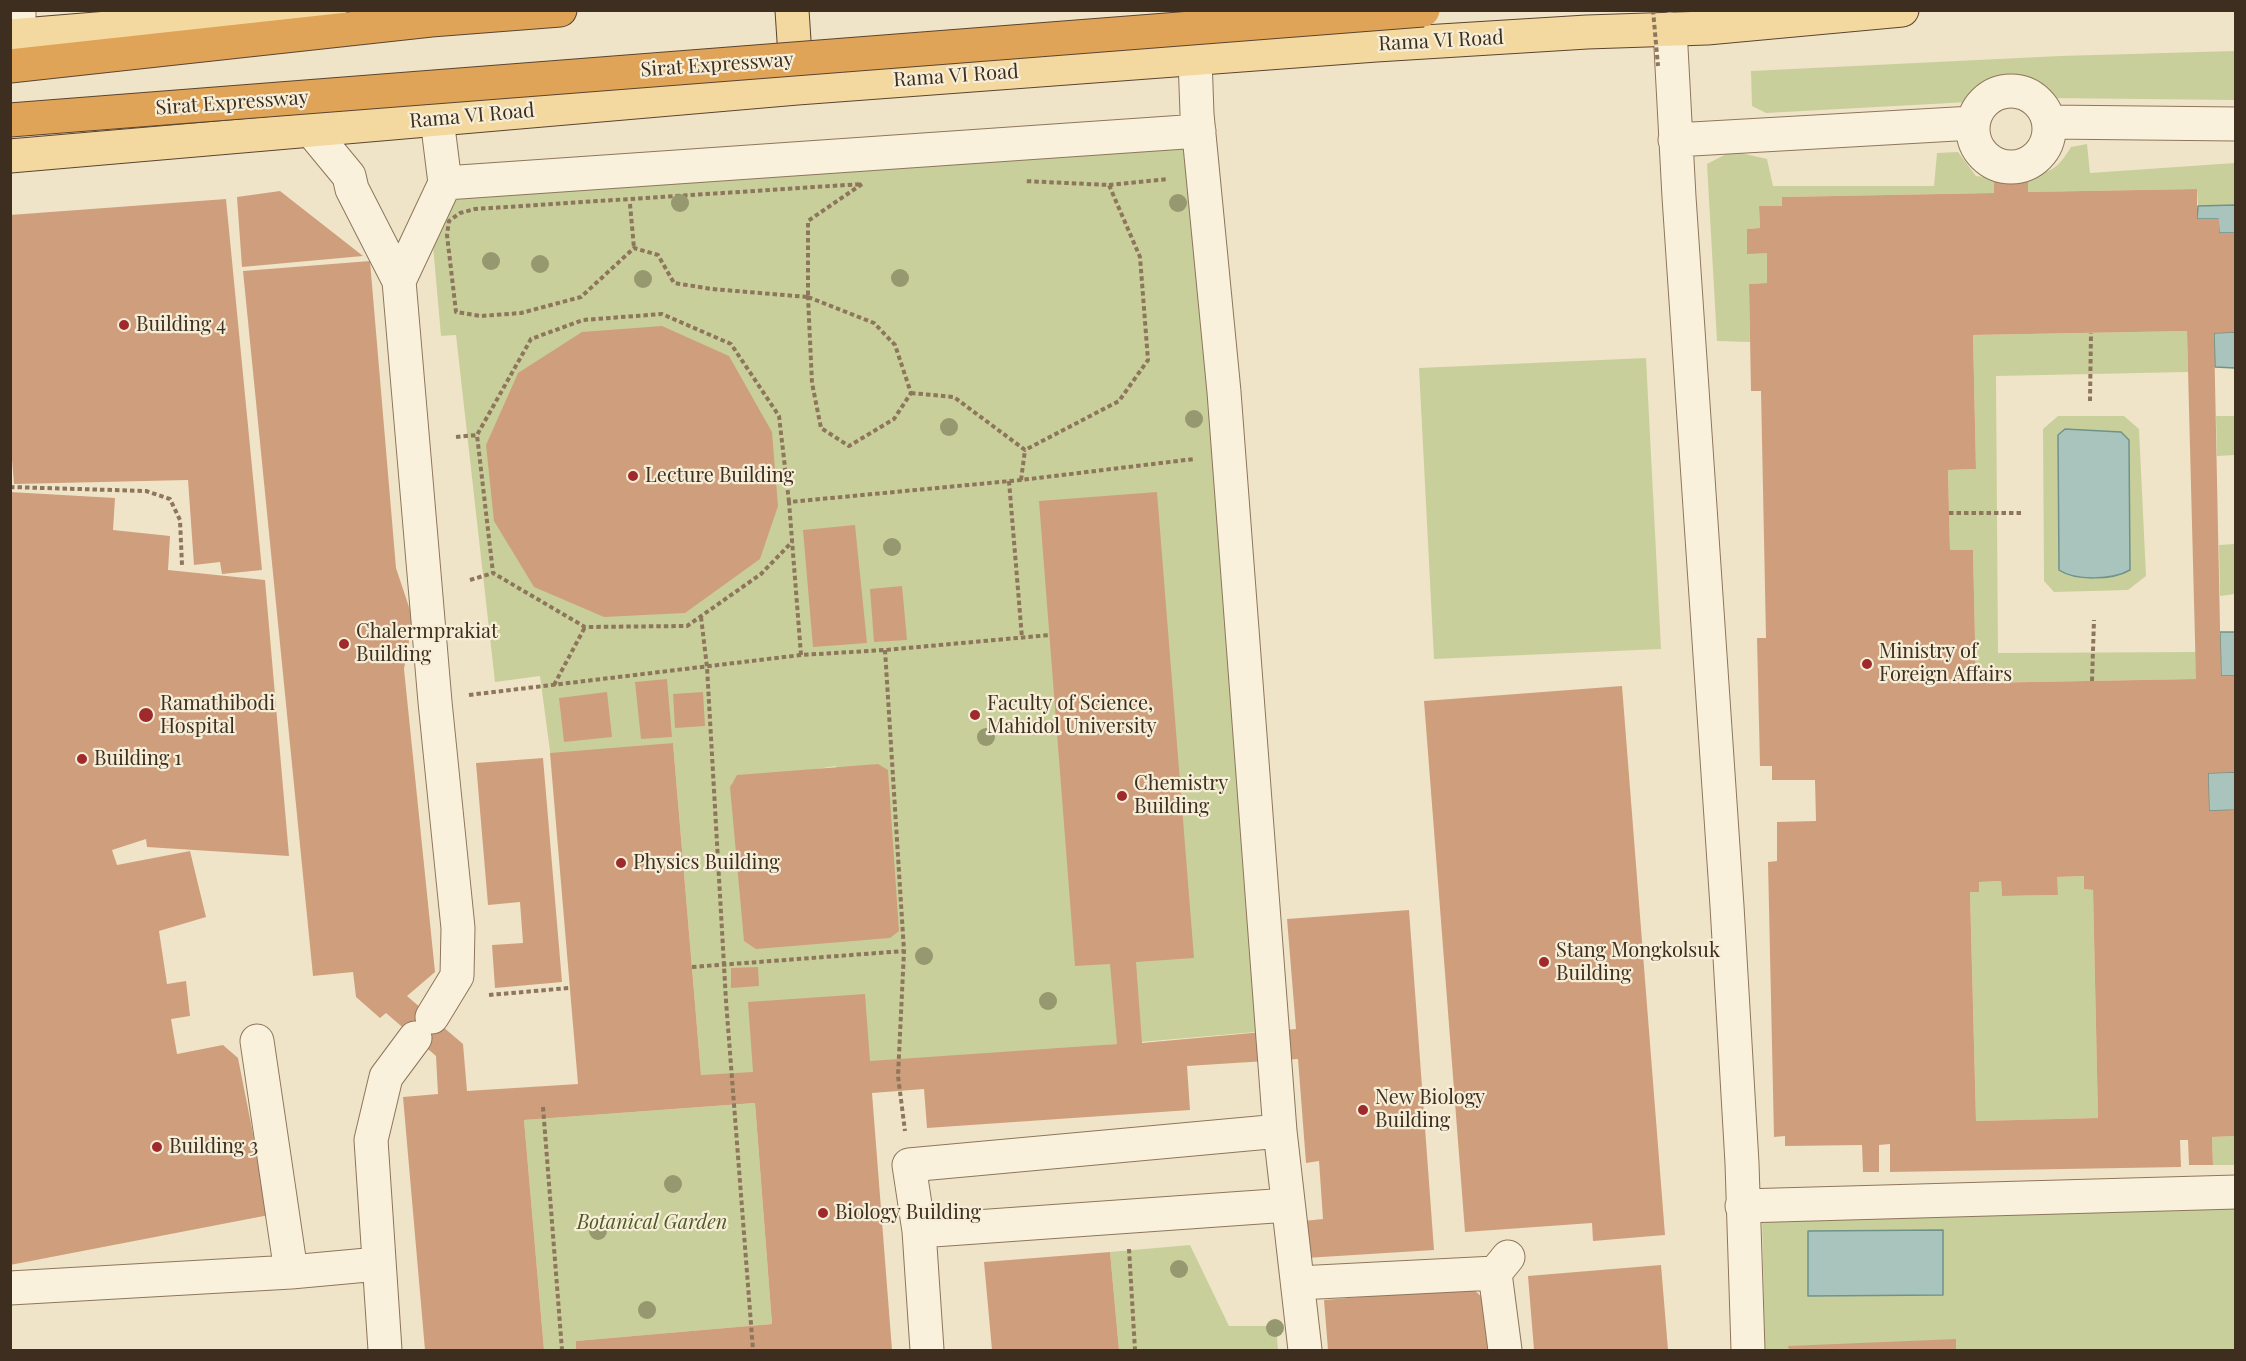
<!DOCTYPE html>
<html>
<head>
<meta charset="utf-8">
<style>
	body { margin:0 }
	#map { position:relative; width:2246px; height:1361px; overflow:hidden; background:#f0e4c8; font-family:"Playfair Display",serif }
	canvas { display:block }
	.frame { position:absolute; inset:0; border:12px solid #3d2e20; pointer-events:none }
</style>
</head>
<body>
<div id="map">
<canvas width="2246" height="1361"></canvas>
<div class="frame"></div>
</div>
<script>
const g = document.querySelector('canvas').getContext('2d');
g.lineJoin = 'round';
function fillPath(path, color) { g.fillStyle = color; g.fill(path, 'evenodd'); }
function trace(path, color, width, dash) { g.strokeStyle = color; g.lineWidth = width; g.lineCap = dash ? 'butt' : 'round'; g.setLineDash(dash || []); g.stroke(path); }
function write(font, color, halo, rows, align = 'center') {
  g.font = font + ' "Playfair Display",serif'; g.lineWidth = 4.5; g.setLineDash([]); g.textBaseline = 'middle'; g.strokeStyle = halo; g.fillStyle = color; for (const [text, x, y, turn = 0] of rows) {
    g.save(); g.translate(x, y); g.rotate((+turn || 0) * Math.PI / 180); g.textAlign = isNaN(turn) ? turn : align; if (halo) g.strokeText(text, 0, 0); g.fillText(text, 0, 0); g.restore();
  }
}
fillPath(new Path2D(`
	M2235,51V100L2047,98C2023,65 1993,77 1969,102L1766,113L1752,106L1751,71L2060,56Z
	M1186,121L1217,472L1256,1032L771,1074L701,1075L673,743L551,759L540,676L495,682L456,335L441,336L427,177ZM836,766L852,933L754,940L732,782Z
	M2087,144L2090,173L2235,163V205L2198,206L2197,189L2028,192V177C2052,172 2058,168 2071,147Z
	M1732,151L1767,159L1773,186H1934L1937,153L1958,152L1976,176L1994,178V193L1782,197V206H1759L1760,228L1747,229V253H1767V283L1749,284L1750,342L1717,341L1707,164Z
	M2187,331L2188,372L1996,376L1998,653L2196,652V679L1976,683L1973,550H1950L1948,470L1976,469L1973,335Z
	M1646,358L1661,649L1434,659L1419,368Z
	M2058,416H2124L2139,429L2146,576L2128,590L2054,592L2044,581L2043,429Z
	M2216,416H2235V455L2217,456Z
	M2235,544V594L2220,596L2219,545Z
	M2084,876V889L2093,890L2098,1118L1976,1121L1970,892H1979V882L2001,881L2002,896L2057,895V877Z
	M755,1103L772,1324L576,1341V1350H544L524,1120Z
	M2235,1136V1165H2213L2212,1137Z
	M2235,1202V1350H1765L1762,1219Z
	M1190,1245L1229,1326H1276L1278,1350H1119L1110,1252Z`), '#c9cf9b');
const water = new Path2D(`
	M2235,205V233H2219L2218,219H2197L2198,206Z
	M2235,332V368L2215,367L2214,333Z
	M2065,429L2121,432L2129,440L2130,570C2113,580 2075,581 2059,570L2058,435Z
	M2220,632H2235V676H2221Z
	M2235,772V810L2209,811L2208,773Z
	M1943,1230V1295L1808,1296V1231Z`);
fillPath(water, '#a9c4bc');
trace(water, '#6f938a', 1.5);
fillPath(new Path2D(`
	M2028,177V192L2197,189V219H2219V233H2236V332L2214,333L2221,676H2236V772L2208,773L2209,811L2236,810V1136L2212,1137L2213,1165H2189L2188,1140H2180L2181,1167L1890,1172V1144L1879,1145V1172H1863L1862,1145L1785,1146V1136L1774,1137L1768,862L1777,861V822L1816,821L1815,780H1772V766H1760L1757,638H1766L1761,391H1751L1749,284L1767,283V253L1747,254V229L1760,228L1759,206H1782V197L1994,193V178ZM2187,331L2196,679L1976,683L1973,550H1950L1948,470L1976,469L1973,335ZM2084,876V889L2093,890L2098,1118L1976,1121L1970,892H1979V882L2001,881L2002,896L2058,895L2057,877Z
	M280,191L363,256L242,267L237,197Z
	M226,199L262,570L222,574L220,562L194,565L188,480L14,484L10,435V215Z
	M370,261L396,568L413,619L404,669L435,972L407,996L463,1044L467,1091L578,1084L550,753L673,743L701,1075L753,1072L748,1002L865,994L870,1061L1117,1044L1110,964L1075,966L1039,501L1157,492L1194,958L1136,962L1142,1043L1296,1029L1287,919L1409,910L1434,1250L1306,1258L1304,1221L1323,1219L1319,1161L1306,1163L1298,1059L1187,1066L1190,1110L927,1128L924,1089L872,1093L892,1350H576V1341L772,1324L755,1103L524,1120L544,1350H425L403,1097L438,1094L436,1056L386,1013L380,1018L356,997L353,972L313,976L243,271Z
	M662,326L729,356L772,432L778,506L760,559L685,613L604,617L534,587L494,521L486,445L518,373L582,332Z
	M10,492L115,498L113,530L170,536L168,570L265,580L289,856L147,847L146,839L112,850L117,865L190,851L206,917L159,931L167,984L186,981L190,1016L171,1019L177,1054L223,1045L238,1058L269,1215L10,1265Z
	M855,525L867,643L813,647L803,530Z
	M902,586L907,640L874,642L870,589Z
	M667,679L672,737L641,739L635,682Z
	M1622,686L1665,1235L1593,1241L1592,1223L1465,1232L1424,701Z
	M607,692L612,737L564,742L559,698Z
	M703,692L705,726L675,728L673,694Z
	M543,758L562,982L495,988L492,945L523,943L520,902L488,905L476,763Z
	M878,764L888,770L899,931L890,938L756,949L744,941L730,787L737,775Z
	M758,967L759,986L731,988V968Z
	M1110,1252L1119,1350H992L984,1262Z
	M1661,1265L1668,1350H1534L1528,1276Z
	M1472,1288L1484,1299L1489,1350H1328L1324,1300Z
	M1956,1339V1350H1789L1788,1346Z`), '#cf9f7d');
const minor = new Path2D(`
	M19,10V35
	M1670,29L1679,197L1727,906L1742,1163L1748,1350
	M1195,58L1197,114L1224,392L1280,1131L1305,1350
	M1973 129a38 38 0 1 1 76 0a38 38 0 1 1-76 0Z
	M437,119L445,183L1199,131
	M2049,122L2236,124
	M311,130L349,176L352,189L399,281L435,702L458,928L457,976L432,1017
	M1675,140L1973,123
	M399,281L445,183
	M257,1041L291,1272
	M1742,1206L2236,1192
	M919,1231L1288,1205
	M1298,1283L1495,1273
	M10,1288L291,1272L378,1264
	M385,1350L371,1140L386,1077L415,1038
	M927,1350L919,1231L909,1165L1280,1131
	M1505,1350L1495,1273L1508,1257`);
const major = new Path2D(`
	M792,10L797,87
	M10,36L330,10
	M10,156L797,88L1376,45L1587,32L1707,28L1902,10`);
const highway = new Path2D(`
	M10,66L431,20L560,10`);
trace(minor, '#8d765c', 35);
trace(major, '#5b4430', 35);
trace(highway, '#5b4430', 35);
trace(new Path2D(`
	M862,184L808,221V297L712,289L674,283L658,255L634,248L581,297L521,313L481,316L456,312L447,235L449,221L460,213L475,209Z
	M1109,185L1168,179
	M630,204L634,248
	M808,297L874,323L895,345L911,393L894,419L849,446L821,428L812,383Z
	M911,393L954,397L1025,450L1119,401L1148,360L1140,257L1109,185L1024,181
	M2090,401L2091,333
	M456,437L477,435
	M1021,480L1025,450
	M1009,481L1022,638
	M10,487L146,491L170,499L180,520L182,565
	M789,502L779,416L731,344L662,314L583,320L531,339L477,435L493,573L585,627L687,626L761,574L792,542
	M1949,513H2023
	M470,580L493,573
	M701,617L707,667L726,1001L753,1350
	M885,650L904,951L898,1076L905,1131
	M801,655L789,502L1021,480L1194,459
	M2092,681L2094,620
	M554,685L585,627
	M469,695L801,655L885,650L1050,635
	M692,967L904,951
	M489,995L569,988
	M543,1107L562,1350
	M1129,1249L1135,1350`), '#8d765c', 4, [4.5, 3]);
trace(minor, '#faf1dc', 33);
trace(major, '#f3d9a0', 33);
trace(highway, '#e0a458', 33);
const highwayBridge = new Path2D(`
	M10,120L1423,10`);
trace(highwayBridge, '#5b4430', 35, []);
trace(new Path2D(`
	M1653,10L1658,66`), '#8d765c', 4, [4.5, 3]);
trace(highwayBridge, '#e0a458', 33);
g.fillStyle = '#96986f';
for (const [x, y] of [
	[680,203],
	[1178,203],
	[491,261],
	[540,264],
	[900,278],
	[643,279],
	[1194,419],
	[949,427],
	[892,547],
	[986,737],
	[924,956],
	[1048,1001],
	[673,1184],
	[598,1231],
	[1179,1269],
	[647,1310],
	[1275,1328]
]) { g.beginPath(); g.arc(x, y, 9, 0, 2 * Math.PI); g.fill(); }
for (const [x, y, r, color] of [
	[124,325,6,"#9e2a2b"],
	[633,476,6,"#9e2a2b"],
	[344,644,6,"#9e2a2b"],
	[1867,664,6,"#9e2a2b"],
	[146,715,8,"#9e2a2b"],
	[975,715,6,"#9e2a2b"],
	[82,759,6,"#9e2a2b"],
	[1122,796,6,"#9e2a2b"],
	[621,863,6,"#9e2a2b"],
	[1544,962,6,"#9e2a2b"],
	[1363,1110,6,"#9e2a2b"],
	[157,1147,6,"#9e2a2b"],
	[823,1213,6,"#9e2a2b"]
]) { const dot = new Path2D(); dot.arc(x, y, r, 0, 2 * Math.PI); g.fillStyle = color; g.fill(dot); trace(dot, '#f7eed8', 2); }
write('20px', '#3d2e20', '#f7eed8', [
	["Rama VI Road",1441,41,-3],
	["Sirat Expressway",717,65,-4],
	["Rama VI Road",956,76,-4],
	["Sirat Expressway",232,103,-4],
	["Rama VI Road",472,116,-5]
]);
write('20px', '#3d2e20', '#f7eed8', [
	["Building 4",136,325],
	["Lecture Building",645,476],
	["Chalermprakiat",356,632],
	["Building",356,655],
	["Ministry of",1879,652],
	["Foreign Affairs",1879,675],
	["Ramathibodi",160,704],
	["Hospital",160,727],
	["Faculty of Science,",987,704],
	["Mahidol University",987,727],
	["Building 1",94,759],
	["Chemistry",1134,784],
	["Building",1134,807],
	["Physics Building",633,863],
	["Stang Mongkolsuk",1556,951],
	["Building",1556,974],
	["New Biology",1375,1098],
	["Building",1375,1121],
	["Building 3",169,1147],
	["Biology Building",835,1213]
], 'left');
write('italic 20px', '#4d5a26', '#f7eed8', [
	["Botanical Garden",652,1223]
]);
</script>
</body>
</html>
